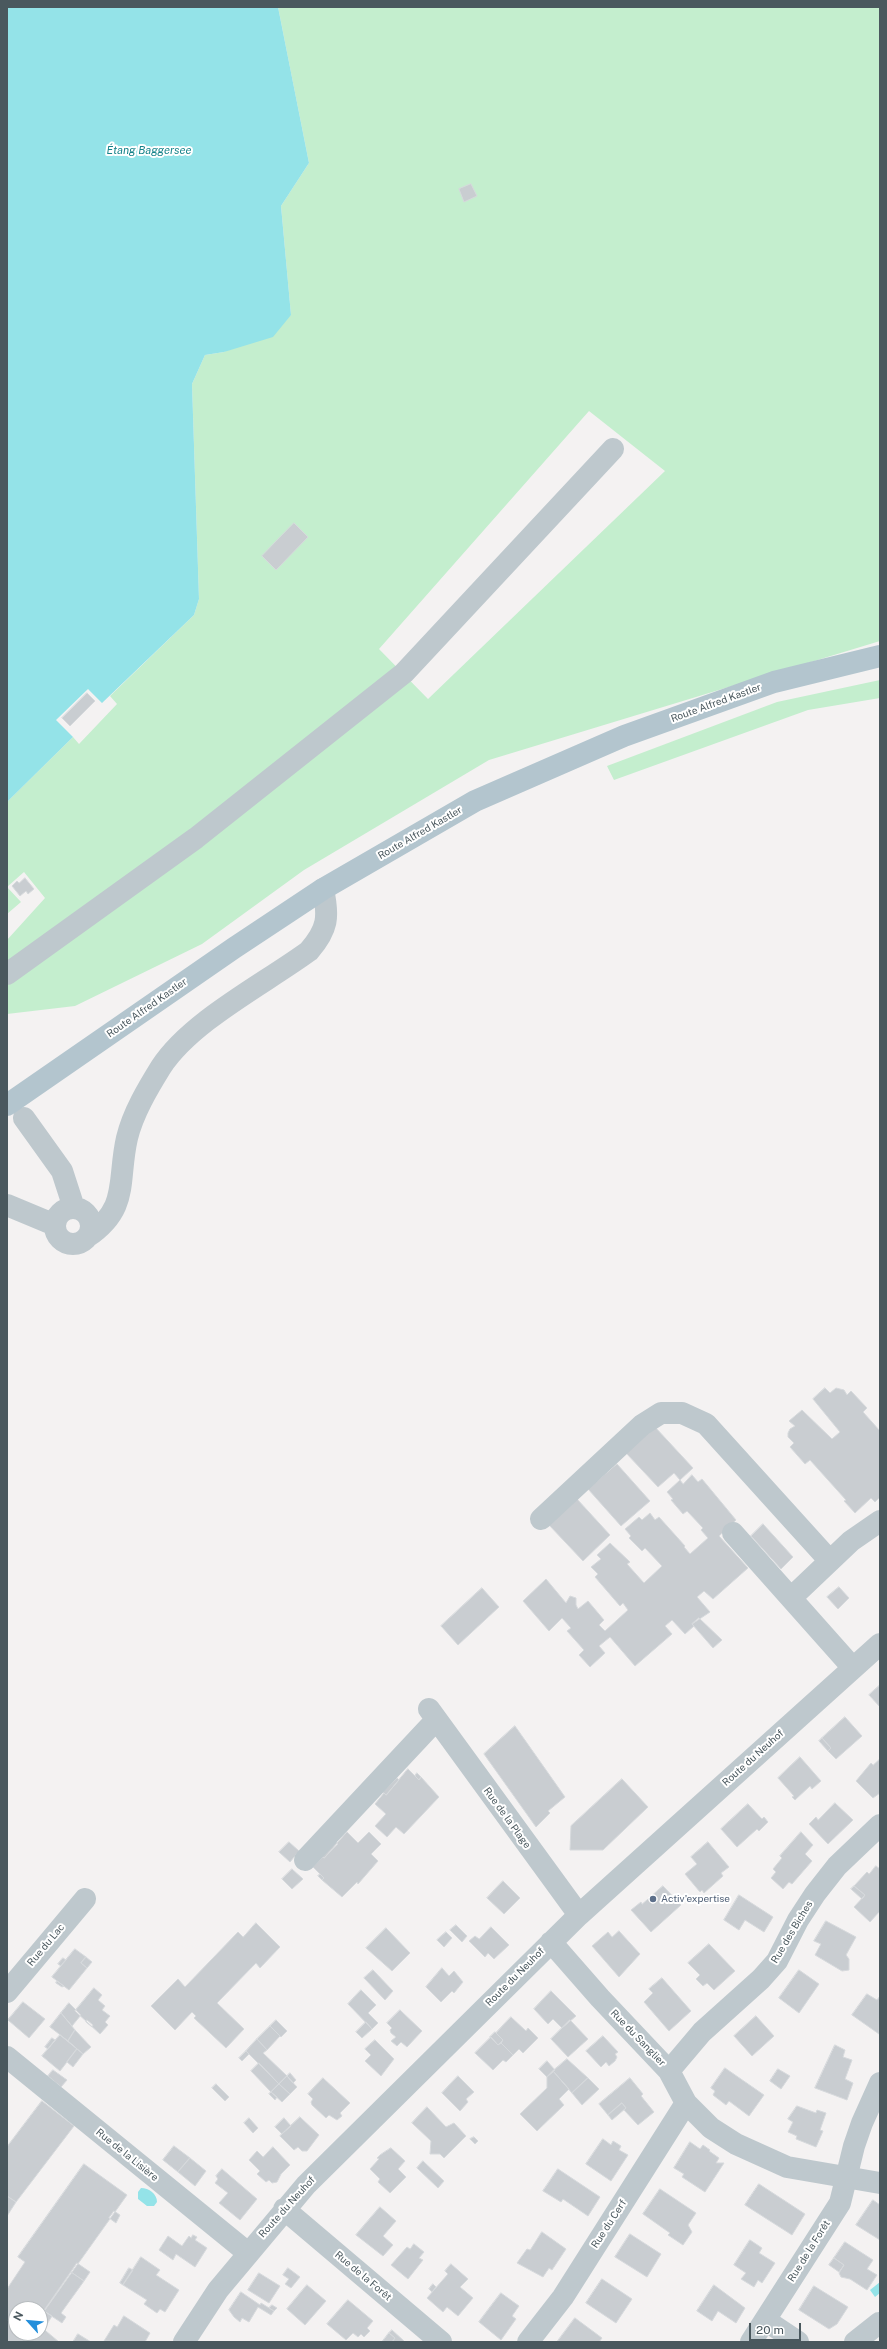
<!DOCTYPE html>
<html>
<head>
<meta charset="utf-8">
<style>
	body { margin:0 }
	#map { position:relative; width:887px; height:2349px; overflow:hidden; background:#f4f2f2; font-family:"Public Sans",sans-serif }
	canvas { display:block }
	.frame { position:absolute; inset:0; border:8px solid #4a585e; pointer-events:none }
	.north { position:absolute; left:8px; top:2301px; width:40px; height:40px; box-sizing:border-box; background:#fff; border:1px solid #b7bcbf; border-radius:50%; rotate:297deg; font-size:11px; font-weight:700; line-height:16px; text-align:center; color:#4a585e }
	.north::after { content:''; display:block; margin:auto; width:14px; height:18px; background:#248fdb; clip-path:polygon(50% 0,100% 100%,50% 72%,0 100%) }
	.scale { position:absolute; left:749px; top:2323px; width:52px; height:18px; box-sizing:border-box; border:2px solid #4a585e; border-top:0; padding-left:5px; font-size:12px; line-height:14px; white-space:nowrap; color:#4a585e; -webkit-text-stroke:3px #fff; paint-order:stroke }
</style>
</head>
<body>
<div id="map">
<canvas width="887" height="2349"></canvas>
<div class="frame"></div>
<div class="north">N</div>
<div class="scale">20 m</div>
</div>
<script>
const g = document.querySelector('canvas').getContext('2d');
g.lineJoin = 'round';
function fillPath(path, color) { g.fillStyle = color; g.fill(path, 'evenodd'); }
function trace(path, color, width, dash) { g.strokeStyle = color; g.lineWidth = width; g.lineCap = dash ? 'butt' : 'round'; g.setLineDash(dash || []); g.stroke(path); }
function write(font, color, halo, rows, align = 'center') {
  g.font = font + ' "Public Sans",sans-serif'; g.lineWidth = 4; g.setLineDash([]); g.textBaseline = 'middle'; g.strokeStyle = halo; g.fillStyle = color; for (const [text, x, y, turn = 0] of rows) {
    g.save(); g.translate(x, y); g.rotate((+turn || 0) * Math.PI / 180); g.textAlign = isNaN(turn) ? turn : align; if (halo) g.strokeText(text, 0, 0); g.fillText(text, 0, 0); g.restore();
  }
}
fillPath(new Path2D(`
	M278,7H880V641L489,760L304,870L202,944L75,1006L7,1014V940L45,898L24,872L7,887L21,902L7,914V802L73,737L79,744L117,704L110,696L194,615L199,599L192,384L205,355L224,352L291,315L281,206L309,163ZM589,411L665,471L428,699L379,649Z
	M880,680V698L808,710L614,780L607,766L777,702Z`), '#c4eece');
fillPath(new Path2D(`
	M7,7H278L309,163L281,206L291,315L273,337L224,352L205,355L192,384L199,599L194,615L102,703L88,689L56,720L73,737L7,802Z
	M141,2188C149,2188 157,2194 157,2202L154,2206H147L138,2199V2192Z
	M880,2282V2293L875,2297L870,2290Z`), '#94e3e8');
const building = new Path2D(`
	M471,184L477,196L464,202L459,189Z
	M294,523L308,537L276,570L262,556Z
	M87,693L95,701L70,726L62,718Z
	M25,878L34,889L28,894L26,891L20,896L12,886L17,881L19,883Z
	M825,1388L830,1393L836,1388L844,1390L847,1395L851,1391L867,1408L863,1412L880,1431V1497L875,1502L871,1498L855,1513L844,1501L846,1500L810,1460L805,1464L790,1447L794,1443L788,1437V1433L790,1429L795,1426L789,1421L802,1410L832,1439L840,1432L813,1399Z
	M655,1427L693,1468L680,1480L674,1473L658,1487L626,1453Z
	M617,1464L650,1501L621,1526L588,1489Z
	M692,1475L698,1482L702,1479L736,1520L719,1536L748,1568L713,1599L704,1591L697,1597L710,1612L692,1624L694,1626L685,1634L672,1620L665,1626L672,1634L635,1666L610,1637L599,1646L605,1653L590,1667L579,1655L584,1650L567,1631L571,1628L562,1618L549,1631L523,1601L546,1579L566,1603L570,1596L576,1598V1605L578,1609L588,1601L604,1620L599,1625L605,1631L628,1610L623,1603L620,1606L595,1577L598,1574L591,1567L601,1559L597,1555L610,1543L630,1562L627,1564L644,1583L662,1566L645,1548L642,1551L629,1538L631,1536L625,1529L639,1517L642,1520L650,1513L655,1520L659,1517L685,1546L684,1547L690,1554L708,1538L701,1530L703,1528L687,1511L683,1514L671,1500L673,1499L667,1492L680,1480L683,1484Z
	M577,1499L610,1535L583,1561L549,1525Z
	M763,1524L793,1557L781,1569L751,1536Z
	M839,1587L849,1598L838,1609L827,1597Z
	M482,1588L499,1607L458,1645L441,1626Z
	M699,1618L722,1640L713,1648L692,1624Z
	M880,1685V1707L869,1695Z
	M845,1717L862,1736L836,1759L828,1751L831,1748L822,1738Z
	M515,1726L565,1797L548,1811L550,1813L536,1827L484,1754Z
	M822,1738L831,1748L828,1751L819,1741Z
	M800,1757L821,1781L812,1789L810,1786L795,1800L792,1797L794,1796L778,1778Z
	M880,1759V1793L873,1798L856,1781L871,1763L873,1765Z
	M408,1769L419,1780L421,1777L439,1797L404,1834L396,1827L387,1837L375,1826L386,1814L375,1804L384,1793L386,1795Z
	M417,1773L421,1777L419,1780L415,1776Z
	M397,1778L399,1780L386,1795L383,1792Z
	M622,1779L648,1807L603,1850H570L571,1826Z
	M835,1803L853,1820L828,1844L809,1824L816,1817L818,1820Z
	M748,1804L762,1819L764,1817L768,1822L759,1831L757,1829L737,1847L721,1829Z
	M347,1832L358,1843L369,1832L381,1844L371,1854L378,1861L358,1884L357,1882L342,1897L322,1880L324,1878L313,1867L323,1857L324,1858Z
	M801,1832L813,1845L805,1854L812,1861L792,1884L789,1882L783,1889L771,1878L776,1872L773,1869L782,1858L780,1856Z
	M289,1842L299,1851L290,1862L279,1852Z
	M336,1842L338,1844L324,1858L322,1856Z
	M708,1842L729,1867L721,1873L723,1876L704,1893L702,1890L700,1892L685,1874L697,1864L691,1857Z
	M876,1866L880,1869V1911L870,1922L854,1907L865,1895L854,1886L867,1872L869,1874Z
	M292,1869L303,1879L292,1889L282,1879Z
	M320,1874L324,1878L322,1880L318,1876Z
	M503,1881L520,1898L504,1914L487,1898Z
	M663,1886L681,1905L651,1932L631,1910L641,1902L642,1904Z
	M854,1886L865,1895L862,1899L851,1889Z
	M739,1895L773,1917L764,1932L745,1920L739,1930L724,1920Z
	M826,1921L856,1937L846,1955L849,1959V1970L842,1971L815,1955L821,1944L814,1941Z
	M256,1923L280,1947L260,1968L256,1963L217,2003L244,2029L226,2048L194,2018L196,2016L192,2012L175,2030L151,2006L178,1979L185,1987L238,1932L243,1937Z
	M456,1925L467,1936L462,1942L450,1930Z
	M491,1927L509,1945L494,1959L488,1953L485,1957L469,1941L475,1936L479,1939Z
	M386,1928L410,1953L392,1971L366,1948Z
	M619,1931L640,1954L619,1977L592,1946L608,1932L612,1937Z
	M446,1932L452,1938L444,1947L437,1940Z
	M709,1944L735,1971L714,1990L707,1983L703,1986L696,1979L700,1975L688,1963Z
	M75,1949L86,1957L81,1963L87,1968L69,1990L52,1977Z
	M86,1957L92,1962L87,1968L81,1963Z
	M63,1958L66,1960L61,1966L58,1964Z
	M442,1968L449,1976L454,1971L463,1982L454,1993L452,1991L441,2002L426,1987Z
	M373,1970L393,1991L385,2000L364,1978Z
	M799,1970L819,1984L799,2013L779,1998Z
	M662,1978L691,2011L669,2031L644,2002L653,1993L649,1989Z
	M57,1981L64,1986L62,1987L56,1983Z
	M94,1988L102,1995L98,2000L105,2006L102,2010L110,2016L105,2022L108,2025L100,2034L75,2011Z
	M361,1990L376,2005L368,2013L378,2023L372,2029L348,2004Z
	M551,1991L576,2016L562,2028L553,2019L548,2024L534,2009Z
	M867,1994L877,2000L880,1996L879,2034L852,2015Z
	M23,2002L45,2019L29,2038L8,2020Z
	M69,2003L81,2015L72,2026L61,2013Z
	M400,2010L422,2031L407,2047L401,2042L397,2046L391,2041L396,2037L391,2033L390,2030L392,2028L387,2023Z
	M61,2013L75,2030L68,2041L50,2027Z
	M756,2016L774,2036L752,2056L734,2036Z
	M511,2017L526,2031L528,2028L538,2038L523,2053L519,2049L513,2055L501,2043L503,2040L496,2033Z
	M87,2020L93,2025L92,2027L86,2022Z
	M276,2020L287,2031L281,2037L270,2026Z
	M570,2020L588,2039L568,2057L551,2039Z
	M366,2022L372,2029L362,2038L356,2032Z
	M270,2026L280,2036L267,2050L257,2039Z
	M75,2030L91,2047L83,2054L68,2041Z
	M495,2032L503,2040L498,2045L490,2037Z
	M60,2035L77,2049L60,2071L42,2056Z
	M603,2036L618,2052L615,2054L617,2057L615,2061L609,2066L606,2062L601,2067L586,2051Z
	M491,2037L498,2045L501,2043L513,2055L506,2062L503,2060L493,2070L475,2053Z
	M52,2038L55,2040L48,2049L45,2047Z
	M257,2039L267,2050L263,2053L287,2076L279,2084L246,2051Z
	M375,2040L394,2059L381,2076L365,2061L371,2055L365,2049Z
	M835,2045L845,2050L843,2057L852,2060L845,2079L853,2083L847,2100L815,2088Z
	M77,2049L83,2054L73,2067L67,2062Z
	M246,2051L249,2054L242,2061L239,2058Z
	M567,2059L588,2078L572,2093L553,2071Z
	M547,2061L555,2070L547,2077L539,2069Z
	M259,2063L279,2084L271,2092L251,2071Z
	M725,2068L764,2095L749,2116L729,2101L726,2105L713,2095L715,2091L711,2088Z
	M778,2069L790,2076L781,2089L770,2081Z
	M53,2070L67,2080L61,2087L48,2076Z
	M553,2071L569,2089L559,2099L564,2105L537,2131L520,2114L547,2088V2077Z
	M290,2073L296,2080L293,2083L287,2076Z
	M287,2076L297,2087L290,2094L279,2084Z
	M458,2076L474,2092L466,2099L468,2102L460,2111L442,2093Z
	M323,2078L350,2103L340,2113L342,2116L337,2120L329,2115L326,2118L312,2105L311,2102L313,2099L308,2094Z
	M588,2078L599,2089L582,2105L572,2093Z
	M630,2078L643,2094L641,2096L654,2112L638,2125L624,2110L626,2108L622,2103L608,2115L599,2104Z
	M216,2084L229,2097L225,2101L212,2088Z
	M279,2084L290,2094L282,2102L271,2092Z
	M271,2092L277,2097L275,2100L269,2094Z
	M42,2101L74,2126L16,2202L7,2196V2147Z
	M622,2103L626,2108L612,2120L608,2115Z
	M797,2106L816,2113L817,2110L826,2113L820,2130L823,2131L816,2147L796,2139L797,2136L788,2132L793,2122L788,2119Z
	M427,2107L446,2127L454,2123L466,2136L444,2158L440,2154H430L431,2141L412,2123Z
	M300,2117L319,2135L307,2151H302L298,2147L294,2150L280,2136Z
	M249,2118L258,2128L253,2133L244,2123Z
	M284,2118L291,2126L282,2134L275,2127Z
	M474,2137L478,2141L475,2144L470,2139Z
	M603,2139L611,2145L613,2141L621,2146L619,2150L628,2155L611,2181L586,2164Z
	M690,2142L700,2149L703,2145L710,2150L709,2151L719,2158L716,2163H724L705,2192L682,2177L684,2174L674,2168Z
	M174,2146L190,2158L178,2172L163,2160Z
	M273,2147L290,2165L281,2174L277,2182L272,2183L269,2180L266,2182L257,2174L260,2171L249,2160L257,2151L263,2157Z
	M391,2148L405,2161L398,2169L406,2177L390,2193L378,2182L380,2179L370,2169L379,2159L377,2158L380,2155Z
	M190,2158L206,2171L195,2186L178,2172Z
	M423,2161L444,2181L438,2188L417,2168Z
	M84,2164L127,2195L40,2317V2309H16V2333H40V2326L59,2342H7V2289L25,2262L18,2257Z
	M222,2169L257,2199L240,2220L219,2203L228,2193L215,2183L218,2179L216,2176Z
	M558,2169L600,2197L588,2216L563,2199L561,2202L543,2191Z
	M759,2184L805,2214L792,2235L745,2205Z
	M660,2189L696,2213L688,2225L692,2232L683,2245L668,2235L670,2233L643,2214Z
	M7,2196L16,2202L7,2216Z
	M873,2200L880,2205V2240L856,2225Z
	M380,2207L396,2221L383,2236L393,2245L383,2256L356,2235Z
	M114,2211L120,2215L116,2223L109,2218Z
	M542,2232L566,2249L552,2270L549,2268L543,2277L517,2263L527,2249L530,2250Z
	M630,2234L661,2254L647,2277L615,2257Z
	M193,2235L197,2237L195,2240L207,2248L195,2267L176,2254L173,2260L159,2250L168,2236L182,2246L189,2236L191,2238Z
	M750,2240L762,2248L759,2253L775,2263L762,2283L758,2280L754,2287L741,2279L746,2273L734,2265Z
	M845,2242L873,2260L867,2269L877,2275L867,2290L850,2279L841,2277L839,2273L844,2265L834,2258Z
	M414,2244L424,2252L419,2258L423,2260L408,2279L391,2265L407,2247L410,2249Z
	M141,2257L160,2270L156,2275L179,2290L165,2312L160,2309L157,2313L144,2304L147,2300L123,2285Z
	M834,2258L844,2265L839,2272L829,2265Z
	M77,2263L90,2272L84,2281L71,2272Z
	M451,2264L468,2279L460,2287L473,2298L458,2316L447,2307L443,2312L427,2298L448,2274L445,2271Z
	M129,2268L133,2270L123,2285L120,2283Z
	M288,2268L300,2277L291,2288L285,2284L289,2279L283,2275Z
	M71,2272L84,2281L61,2313L66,2317L62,2323L44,2311Z
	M259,2273L280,2286L269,2303L248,2290Z
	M602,2279L632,2299L616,2323L586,2303Z
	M433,2284L436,2287L432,2292L429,2289Z
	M307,2285L326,2301L305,2325L287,2309Z
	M714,2285L745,2308L736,2323L718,2311L712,2321L697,2311Z
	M814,2286L848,2307L837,2324L829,2329L799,2310Z
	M241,2292L260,2305L261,2303L274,2311L271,2315L258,2307L249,2322L242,2318L240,2322L234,2317L229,2310Z
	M501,2293L519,2306L512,2316L516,2319L501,2340L479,2322Z
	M348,2300L373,2321L367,2328L370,2331L364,2337L361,2334L358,2337L353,2333L346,2340L327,2324Z
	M272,2305L277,2308L274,2311L269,2308Z
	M44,2311L52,2316L44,2329L40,2326V2317Z
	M124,2316L150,2333L145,2342L104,2341L114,2325L117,2327Z
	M575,2318L602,2338L599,2342H557Z
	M392,2330L404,2341L405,2342H392L395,2338L389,2333Z
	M389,2333L395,2338L392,2342H382Z
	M78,2334L91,2342H73Z`);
fillPath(building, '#c9cdd1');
trace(building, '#d6d9dc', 1);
trace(new Path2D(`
	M7,974L196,838L404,673L613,449
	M24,1118L62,1171L74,1208
	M7,1205L55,1225
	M55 1226a18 18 0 1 1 36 0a18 18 0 1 1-36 0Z
	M87,1237C130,1208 117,1181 127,1138C133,1113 148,1088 161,1067C191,1021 264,984 309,951C328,929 329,917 323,889
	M541,1519L642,1425L661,1413H682L706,1424L830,1561
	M733,1533L853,1668
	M791,1598L851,1541L880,1521
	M429,1709L579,1915
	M305,1860L436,1720
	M551,1942L600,1998L669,2071L686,2103L711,2128L736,2144L787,2167L880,2183
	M7,1992L85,1899
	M7,2057L248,2253
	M669,2071L702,2032L761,1979L777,1961L798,1920L815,1894L837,1866L880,1825
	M284,2209L441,2342
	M765,2320L798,2342
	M184,2342L218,2290L306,2185L579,1915L880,1644
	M528,2342L563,2297L686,2103
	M751,2342L840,2203L854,2146L862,2123L880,2083
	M855,2342L879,2323`), '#bec8cd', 22);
trace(new Path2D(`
	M7,1105L234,948L323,889L475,801L624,736L774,682L880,656`), '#b3c5ce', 22);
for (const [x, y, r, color] of [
	[653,1899,4,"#5c6f8a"]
]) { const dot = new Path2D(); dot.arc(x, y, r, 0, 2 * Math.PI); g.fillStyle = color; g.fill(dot); trace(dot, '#fff', 1.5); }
write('10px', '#4a585e', '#fff', [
	["Route Alfred Kastler",716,703,-20],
	["Route Alfred Kastler",420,833,-30],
	["Route Alfred Kastler",147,1008,-35],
	["Route du Neuhof",753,1758,-42],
	["Rue de la Plage",507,1818,54],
	["Rue des Biches",792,1932,-59],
	["Rue du Lac",46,1945,-50],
	["Route du Neuhof",515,1977,-45],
	["Rue du Sanglier",638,2038,46],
	["Rue de la Lisière",127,2155,39],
	["Route du Neuhof",287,2207,-48],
	["Rue du Cerf",609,2224,-57],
	["Rue de la Forêt",809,2251,-58],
	["Rue de la Forêt",363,2276,40]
]);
write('10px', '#4e5e75', '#fff', [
	["Activ'expertise",661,1899]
], 'left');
write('italic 11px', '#148289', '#fff', [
	["Étang Baggersee",149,151]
]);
</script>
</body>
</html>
